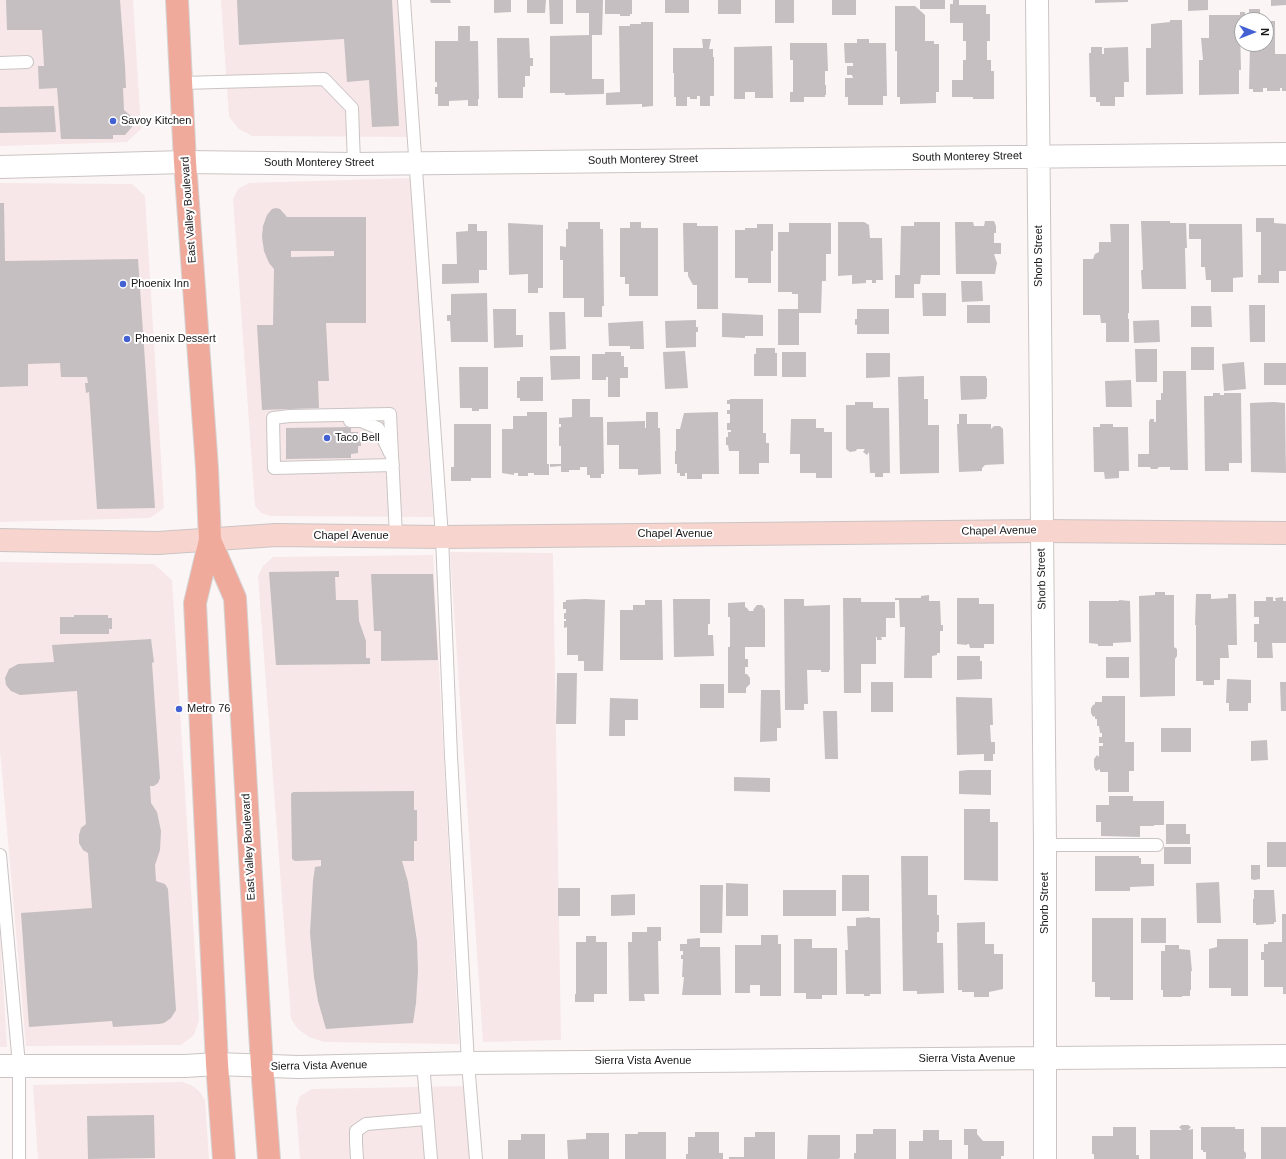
<!DOCTYPE html>
<html>
<head>
<meta charset="utf-8">
<style>
	body { margin:0 }
	#map { position:relative; width:1286px; height:1159px; overflow:hidden; background:#fcf5f6; font-family:Arial,sans-serif }
	canvas { display:block }
	.north { position:absolute; left:1234px; top:12px; width:40px; height:40px; box-sizing:border-box; background:#fff; border:1px solid #a3a2a2; border-radius:50%; rotate:90deg; font-size:11px; font-weight:700; line-height:16px; text-align:center; color:#181616 }
	.north::after { content:''; display:block; margin:auto; width:14px; height:18px; background:#4361d3; clip-path:polygon(50% 0,100% 100%,50% 72%,0 100%) }
</style>
</head>
<body>
<div id="map">
<canvas width="1286" height="1159"></canvas>
<div class="north">N</div>
</div>
<script>
const g = document.querySelector('canvas').getContext('2d');
g.lineJoin = 'round';
function fillPath(path, color) { g.fillStyle = color; g.fill(path, 'evenodd'); }
function trace(path, color, width, dash) { g.strokeStyle = color; g.lineWidth = width; g.lineCap = dash ? 'butt' : 'round'; g.setLineDash(dash || []); g.stroke(path); }
function write(font, color, halo, rows, align = 'center') {
  g.font = font + ' Arial,sans-serif'; g.lineWidth = 4; g.setLineDash([]); g.textBaseline = 'middle'; g.strokeStyle = halo; g.fillStyle = color; for (const [text, x, y, turn = 0] of rows) {
    g.save(); g.translate(x, y); g.rotate((+turn || 0) * Math.PI / 180); g.textAlign = isNaN(turn) ? turn : align; if (halo) g.strokeText(text, 0, 0); g.fillText(text, 0, 0); g.restore();
  }
}
fillPath(new Path2D(`
	M0,0H133L141,129L127,142L0,146Z
	M221,0H398L408,137L252,136L239,129L229,117Z
	M411,178L433,517L271,516L261,513L255,506L233,199L238,189L249,183Z
	M0,183L132,184L145,196L164,508L150,518L0,522Z
	M450,552L553,553L561,1040L483,1042Z
	M433,555L459,1044L324,1042L309,1037L298,1029L291,1019L258,576L263,566L273,557Z
	M0,562L154,564L172,580L199,1020L194,1035L181,1045L26,1046L0,750Z
	M0,932L7,1047H0Z
	M182,1082L191,1085L199,1091L205,1100L209,1159H38L33,1085Z
	M466,1086L471,1159H300L296,1108L300,1096L312,1089Z`), '#f7e7e8');
fillPath(new Path2D(`
	M6,0H120L125,66L126,88H123L124,110L132,117V127L125,135H113V139H61L57,88L39,89L38,66H44L42,30H7Z
	M237,0H392L399,126L372,127L369,80L347,82L344,39L239,45Z
	M430,0H450L451,3H431Z
	M494,0H511V12L494,13Z
	M527,0H546L545,13H527Z
	M549,0H563V24H550Z
	M576,0H603L602,35H592V79H604V94L565,95V93H550V36L589,35V13H576Z
	M605,0H632V14H630V16H620V14H605Z
	M665,0H689V13H665Z
	M718,0H741V14H718Z
	M775,0H794V23H775Z
	M832,0H856V15H832Z
	M920,0H945V9H920Z
	M953,0H959V5H986V14H990V41H987V60H991V71H994V99H973V97H952V80H963V60H966V41H963V23H950V4H953Z
	M1095,0H1128V2L1095,3Z
	M1188,0H1208V10L1188,11Z
	M1271,0H1286V5L1271,6Z
	M895,6H915L925,15V41H934V44H939V92H936V103L900,104V97H897V51H895Z
	M1249,9H1260V20H1249Z
	M1240,12H1245V20H1242V29H1240L1241,70H1239V94L1199,95V60H1203L1201,38H1209V15H1240Z
	M1170,20H1182L1183,94L1146,95V48H1151V24L1170,22Z
	M1266,21H1275V54H1286V91H1282V88H1280V91H1267V88H1263V92H1253V89H1249L1250,44H1266Z
	M641,22H653V106L642,107V104L606,105V93L620,92L619,26H630V24H641Z
	M458,26H470V41H478L479,99H478V106H468V100L449,101V106H438V94H435V87H437V82H435V41H458Z
	M497,38H529L530,58H533V66H530V76H525V87H523V98H498Z
	M702,39H711L709,49H713V57H714V96H710V106H700V96H697V99H690V97H687V106H676V97H674V73H673V48H703Z
	M857,39H869V43H886L887,96H883V105H848V97H845V78H853L852,75H847V66H853V63H845L844,43H857Z
	M790,43H827L828,71H825V85H826V95H825V97H804V102H790V92H793V60H790Z
	M772,46L773,98H755V92H745V99H734V47Z
	M1091,47H1102V54H1104V48L1128,47L1129,82H1124V97H1115V106H1100V102H1096V97H1090L1089,53H1091Z
	M54,106L56,132L0,133V107Z
	M0,203H4L5,261L138,259L155,508L97,509L89,392L86,393L85,383H88L87,377H61L60,363L28,364V386L0,387Z
	M276,208L280,209L287,217H366V323H326L329,381H318L319,408L262,410L257,325H273L274,269L269,263L264,251L262,237L263,226L267,215L272,209ZM291,251H334V256L291,257Z
	M1256,218H1274V223L1286,224V271H1279V283H1258V275H1261V232H1256Z
	M985,221H994L996,226V233H994V243H1001V254H994L997,263L995,274H956L955,222H973L974,226H984Z
	M1141,221H1170V223H1186L1187,248H1185L1186,289H1142L1141,270H1143Z
	M568,222H600V229H603L604,306H602V317H584V298H563V260H560V246L566,247V229H568Z
	M630,222H641V228H658V296H629V284H625V277H620V228H630Z
	M838,222H864L869,225L870,238H882L883,280H876V283H872V280H866V283L852,284V275L838,276Z
	M914,222H940V275H921L920,284H914V298H895V275H900L901,226H914Z
	M508,223L543,225V288H538V293H528V274L509,275Z
	M683,223H697V226H718V309H697V285H693L688,276V272H684Z
	M789,223H831V254H826V281H822L821,313H799V345H778V309H798V294H792V292H778V232H789Z
	M468,224H477V231H487V270H479V283L442,284V264H457L456,232L468,231Z
	M757,224H773V251H771V283H748V278H735V230H745V228H757Z
	M1110,224H1129V313H1128V319H1129V342H1106V323H1101L1100,315H1083V259H1093L1095,254L1099,252V242H1111Z
	M1189,224H1242L1243,277L1233,278V292H1211V280H1206L1205,267H1201V239H1189Z
	M961,281H982L983,301L962,302Z
	M487,293L488,342H451L450,321H447V315H451V294Z
	M922,293H946V316H923Z
	M967,305H990V323H967Z
	M1249,305H1265V342H1250Z
	M1191,306H1211L1212,327H1191Z
	M493,309H516V335H523V347L494,348Z
	M857,309H889V334H857V325H855V319H857Z
	M549,312H565L566,349L550,350Z
	M722,313L763,315V336H745V338L722,337Z
	M696,320V327H698V332H696V347L666,348L665,321Z
	M1159,320L1160,342L1134,343L1133,321Z
	M643,321L644,349H630V346H609L608,323Z
	M1191,347H1214V370H1191Z
	M756,348H775V353H777V376H754V354H756Z
	M1135,349H1157V382H1136Z
	M685,351L688,388L665,389L663,352Z
	M605,352H621V356H624V367H628V378H620V397H608V377H606V380H592V354H605Z
	M782,352H806V377H782Z
	M866,353H890V377L866,378Z
	M550,356H580V379L551,380Z
	M1244,362L1246,389L1224,391L1222,364Z
	M1264,363H1286V385H1264Z
	M459,367H488V409H479V411H472V408H460Z
	M1163,371H1186L1188,470H1170V467H1159L1157,469H1151L1150,467H1138V454H1149V422L1150,419H1154V422H1156V400H1161V393H1163Z
	M924,376V399H928V425H939V473L900,474L898,377Z
	M960,376H986V378H987V397H986V399L961,400Z
	M520,377H543V401H520V398H517V381H520Z
	M1131,380L1132,407H1106L1105,381Z
	M1213,393H1220V395H1224V393H1241L1242,463H1229V471H1205L1204,396H1213Z
	M572,399H590V417H603L604,474H601V478H590V475H587V467H580V470H569V472H561V466L550,467V464H561V446H559V427H561V424H559V418L572,417Z
	M730,399H763V433H766V443H769V463H759V474H739V451H729L728,445H726V437H728V432H731V430H727V423H730V414H727V410H730V404H727V400H730Z
	M855,402H873V408H889L890,473H883V477H875V473H870L869,452L867,455L863,452L865,449H857L856,451L850,452L846,449V405H855Z
	M1274,402L1285,403L1286,473L1251,472L1250,403Z
	M527,412H547V464H549V475H534V473H528V476H518V473H514V475L502,473V429H513V416H527Z
	M646,412H658V428H660L661,474L638,475V469H619V445H607V422L645,421V428H646Z
	M718,412L719,474H702V479H687V473H685V476H680V473H677V464H675V451H676V429H680L684,413Z
	M959,414H967V424H991V429L994,426H1000L1003,429L1004,464L985,465L982,468V471L959,472L957,424H959Z
	M791,419H816V428H824V432H832V478H816V473H800V454H790Z
	M454,424H491V478H471V481H451V467H454Z
	M1100,424H1113V427H1128L1129,471H1119V478L1105,479L1104,472H1094L1093,427H1100Z
	M351,427V432H358V436H361V446H358V453L351,454V458L286,459V428Z
	M339,571V577H335L336,600H358L359,621L366,641V658H370V664L276,665L269,572Z
	M371,574H433L438,660L381,661V631H374Z
	M1155,592H1165V595H1174V647L1177,649V656L1175,659V696L1140,697L1139,596L1155,595Z
	M1196,594H1211V599L1228,598V594H1236L1237,645H1228L1229,658H1220V680H1214V685H1203V681H1196V625H1195Z
	M929,595V601H940L941,625H943V631H940V653H937V655L932,656V678H904L905,627H900L899,600H895V598H921V596Z
	M1266,597H1273V601H1276L1275,598L1283,597V601H1286V643H1272L1273,658H1257V642H1254V624H1259V617H1254V601H1266Z
	M843,598H861V602H895V618H886V637H881L882,640H877V637H876V664H861V693H844Z
	M957,598H979V604H994V644H984V648H970L969,644H967V645L957,644Z
	M585,599L605,600L603,671H584V661H578V655H567V627L564,628V621H566V619H564V613H566V609H563V602H566V600Z
	M673,599H710V624H708V635H713L714,656L674,657Z
	M784,599H804V606L830,605V670H829V672H821V670H807L808,704H804V710H785Z
	M645,600H662L663,660H620V610H633V605H645Z
	M1119,600L1130,601L1131,642L1113,643V646H1098V644L1089,643V601H1119Z
	M745,602V607L747,608L749,611H754L753,610L757,605H762L765,609V647H745V659H748V667H745V674H747L750,678V684L746,688V693H728V647H730V617H728V603Z
	M74,615H108V618H112V629H109V634H60V617H74Z
	M151,639L154,662L152,663L160,778L158,783L154,786H150L151,803L157,812L161,831L160,850L155,865L156,881L165,884L168,889L176,1010L171,1018L164,1023L159,1024L113,1027L112,1021L29,1027L21,913L92,908L88,853L83,850L79,843V835L81,828L86,824L77,691L20,695L11,691L6,685L5,678L9,669L18,664L54,662L52,645Z
	M957,656H980V661H982V679L957,680Z
	M1106,657H1129V678H1106Z
	M557,673H577L576,724H556Z
	M1227,679L1251,680V703H1248V711H1229V703H1226Z
	M871,682H893V712H871Z
	M1280,682H1286V711H1281Z
	M700,684H724V708H700Z
	M761,690H780L781,728H777V741L760,742Z
	M1102,696H1125V742H1134V771H1129V792H1108V772H1100V769L1096,771L1094,767V759L1097,755L1099,757V746H1103V743H1099V737H1102V733H1100L1099,726H1097V719H1095V716L1093,717L1091,713V708L1094,704L1095,705V702H1102Z
	M956,697L992,698L993,725H990L991,742H995V754H993V761H984V754L957,755Z
	M610,698L638,699V720H625V736H609Z
	M823,711H837L838,759H825Z
	M1161,728H1191V752H1161Z
	M1267,740L1268,760L1251,761V741Z
	M968,770H991V795L959,794V771Z
	M734,777L770,778V792L734,791Z
	M414,791V810H417V841H414V861H402L408,882L417,941L418,971L416,1003L413,1023L326,1029L318,1001L314,977L310,933L313,881L315,867L321,866V860L295,861L292,859L291,794L293,792Z
	M1109,796H1133V801H1164V825H1154V826H1140V837L1101,836V822H1096V805H1109Z
	M964,809H990V822H998V881L964,880Z
	M1166,824H1186V834H1190V844H1166Z
	M1267,842H1286V867H1267Z
	M1164,847H1191V864H1164Z
	M901,856H928V895H937V915H939V932H937V943H943L944,993L917,994V991H903Z
	M1095,856H1139V858H1141V864H1154V886L1130,887V891H1095Z
	M1251,865H1260V879L1254,880L1251,879Z
	M842,875H869V911H842Z
	M1219,882L1221,923H1197L1196,883Z
	M726,883L748,884V916H726Z
	M700,885H723L722,933H700Z
	M558,888H580V916H558Z
	M783,890H836V916H783Z
	M1254,890H1274L1276,922H1274V924L1256,925V923H1253V899H1254Z
	M635,894V915L611,916V895Z
	M1282,914H1286V994H1283V987H1264V960H1261V952H1264V944H1268V942H1282Z
	M870,917V918H880L881,994H870V996H864V994H846L845,950H848L847,926H856V918Z
	M1092,918H1133V1000H1110V997H1095V982H1092Z
	M1141,918H1166V943H1141Z
	M985,922V944H994V954H1003V989L989,992V997H974V992H962V990H958L957,923Z
	M647,927H661V941H658L659,994H644L645,1001H629L628,942H632V932H647Z
	M761,935H778V944H781V996H760V985H750V993H735V945H761Z
	M586,936H596V942H607V994H594V1002H575V994H576V942H586Z
	M700,938V947H720L721,995H682L684,977H682L683,959H681V955H683V951H680V944H687V939Z
	M794,939H812V948H837V995H822V999H806V993H794Z
	M1217,939H1248V996H1231V988H1209V949L1217,947Z
	M1165,945H1179V949L1190,950L1192,971H1191V990H1190V996H1182V997H1163V990H1161V951H1165Z
	M154,1115L155,1158L88,1159L87,1116Z
	M1182,1125H1188L1191,1127L1188,1130L1193,1129V1159H1150V1130H1182L1179,1127Z
	M1113,1127H1136V1155H1139V1159H1094V1154H1092V1136H1113Z
	M1201,1127H1235V1129H1244V1151L1246,1153V1158L1244,1159H1206V1152H1203V1150H1201Z
	M1261,1127H1286V1159H1261Z
	M873,1129H896V1159H854V1153H856V1134H873Z
	M964,1129H977V1134L983,1141H1004V1156H1001V1159H968V1145H964Z
	M923,1130H939V1140H952V1159H909V1141H923Z
	M638,1132H666V1159H625V1134H638Z
	M695,1132H719V1153H723V1159H686V1154H688V1137H695Z
	M755,1132H775V1159H729V1157H744V1137H755Z
	M586,1133H609V1159H568L567,1140L586,1139Z
	M521,1134H545V1159H508V1140H521Z
	M808,1135H840V1158L838,1159H807Z`), '#c5bfc1');
const lane = new Path2D(`
	M404,0L442,537L451,756L468,1063L476,1159
	M0,63L27,62
	M182,83L324,79L352,108L354,164
	M273,418L290,416L390,414L396,536
	M273,418L274,468L393,465
	M350,421H361L378,428L390,453
	M1045,845H1157
	M0,855L19,1065V1159
	M423,1063L431,1159
	M357,1159L356,1142V1131L366,1124L427,1119`);
const street = new Path2D(`
	M1037,0L1045,845V1159
	M0,167L185,162L354,164L1286,154
	M0,1066H185L217,1064L298,1067L468,1063L1286,1056`);
const secondary = new Path2D(`
	M0,540L158,543L276,535L442,537L1042,531L1286,533`);
const primary = new Path2D(`
	M177,0L185,162L207,468L210,540L195,603L217,1064L224,1159
	M210,540L235,598L262,1066L269,1159`);
trace(lane, '#cbc4c4', 14);
trace(street, '#cbc4c4', 24);
trace(secondary, '#cbc4c4', 24);
trace(primary, '#d5d5d5', 24);
trace(lane, '#fff', 12);
trace(street, '#fff', 22);
trace(secondary, '#f7d5ce', 22);
trace(primary, '#efaa9c', 22);
for (const [x, y, r, color] of [
	[113,121,4,"#4361d3"],
	[123,284,4,"#4361d3"],
	[127,339,4,"#4361d3"],
	[327,438,4,"#4361d3"],
	[179,709,4,"#4361d3"]
]) { const dot = new Path2D(); dot.arc(x, y, r, 0, 2 * Math.PI); g.fillStyle = color; g.fill(dot); trace(dot, '#fff', 1.5); }
write('11px', '#181616', '#fff', [
	["Savoy Kitchen",121,121],
	["Phoenix Inn",131,284],
	["Phoenix Dessert",135,339],
	["Taco Bell",335,438],
	["Metro 76",187,709]
], 'left');
write('11px', '#181616', '#fff', [
	["South Monterey Street",967,157,-1],
	["South Monterey Street",643,160,-1],
	["South Monterey Street",319,163],
	["East Valley Boulevard",189,210,-94],
	["Shorb Street",1039,256,-90],
	["Chapel Avenue",999,531,-1],
	["Chapel Avenue",675,534],
	["Chapel Avenue",351,536],
	["Shorb Street",1042,579,-91],
	["East Valley Boulevard",249,847,-93],
	["Shorb Street",1045,903,-90],
	["Sierra Vista Avenue",967,1059],
	["Sierra Vista Avenue",643,1061],
	["Sierra Vista Avenue",319,1066,-1]
]);
</script>
</body>
</html>
